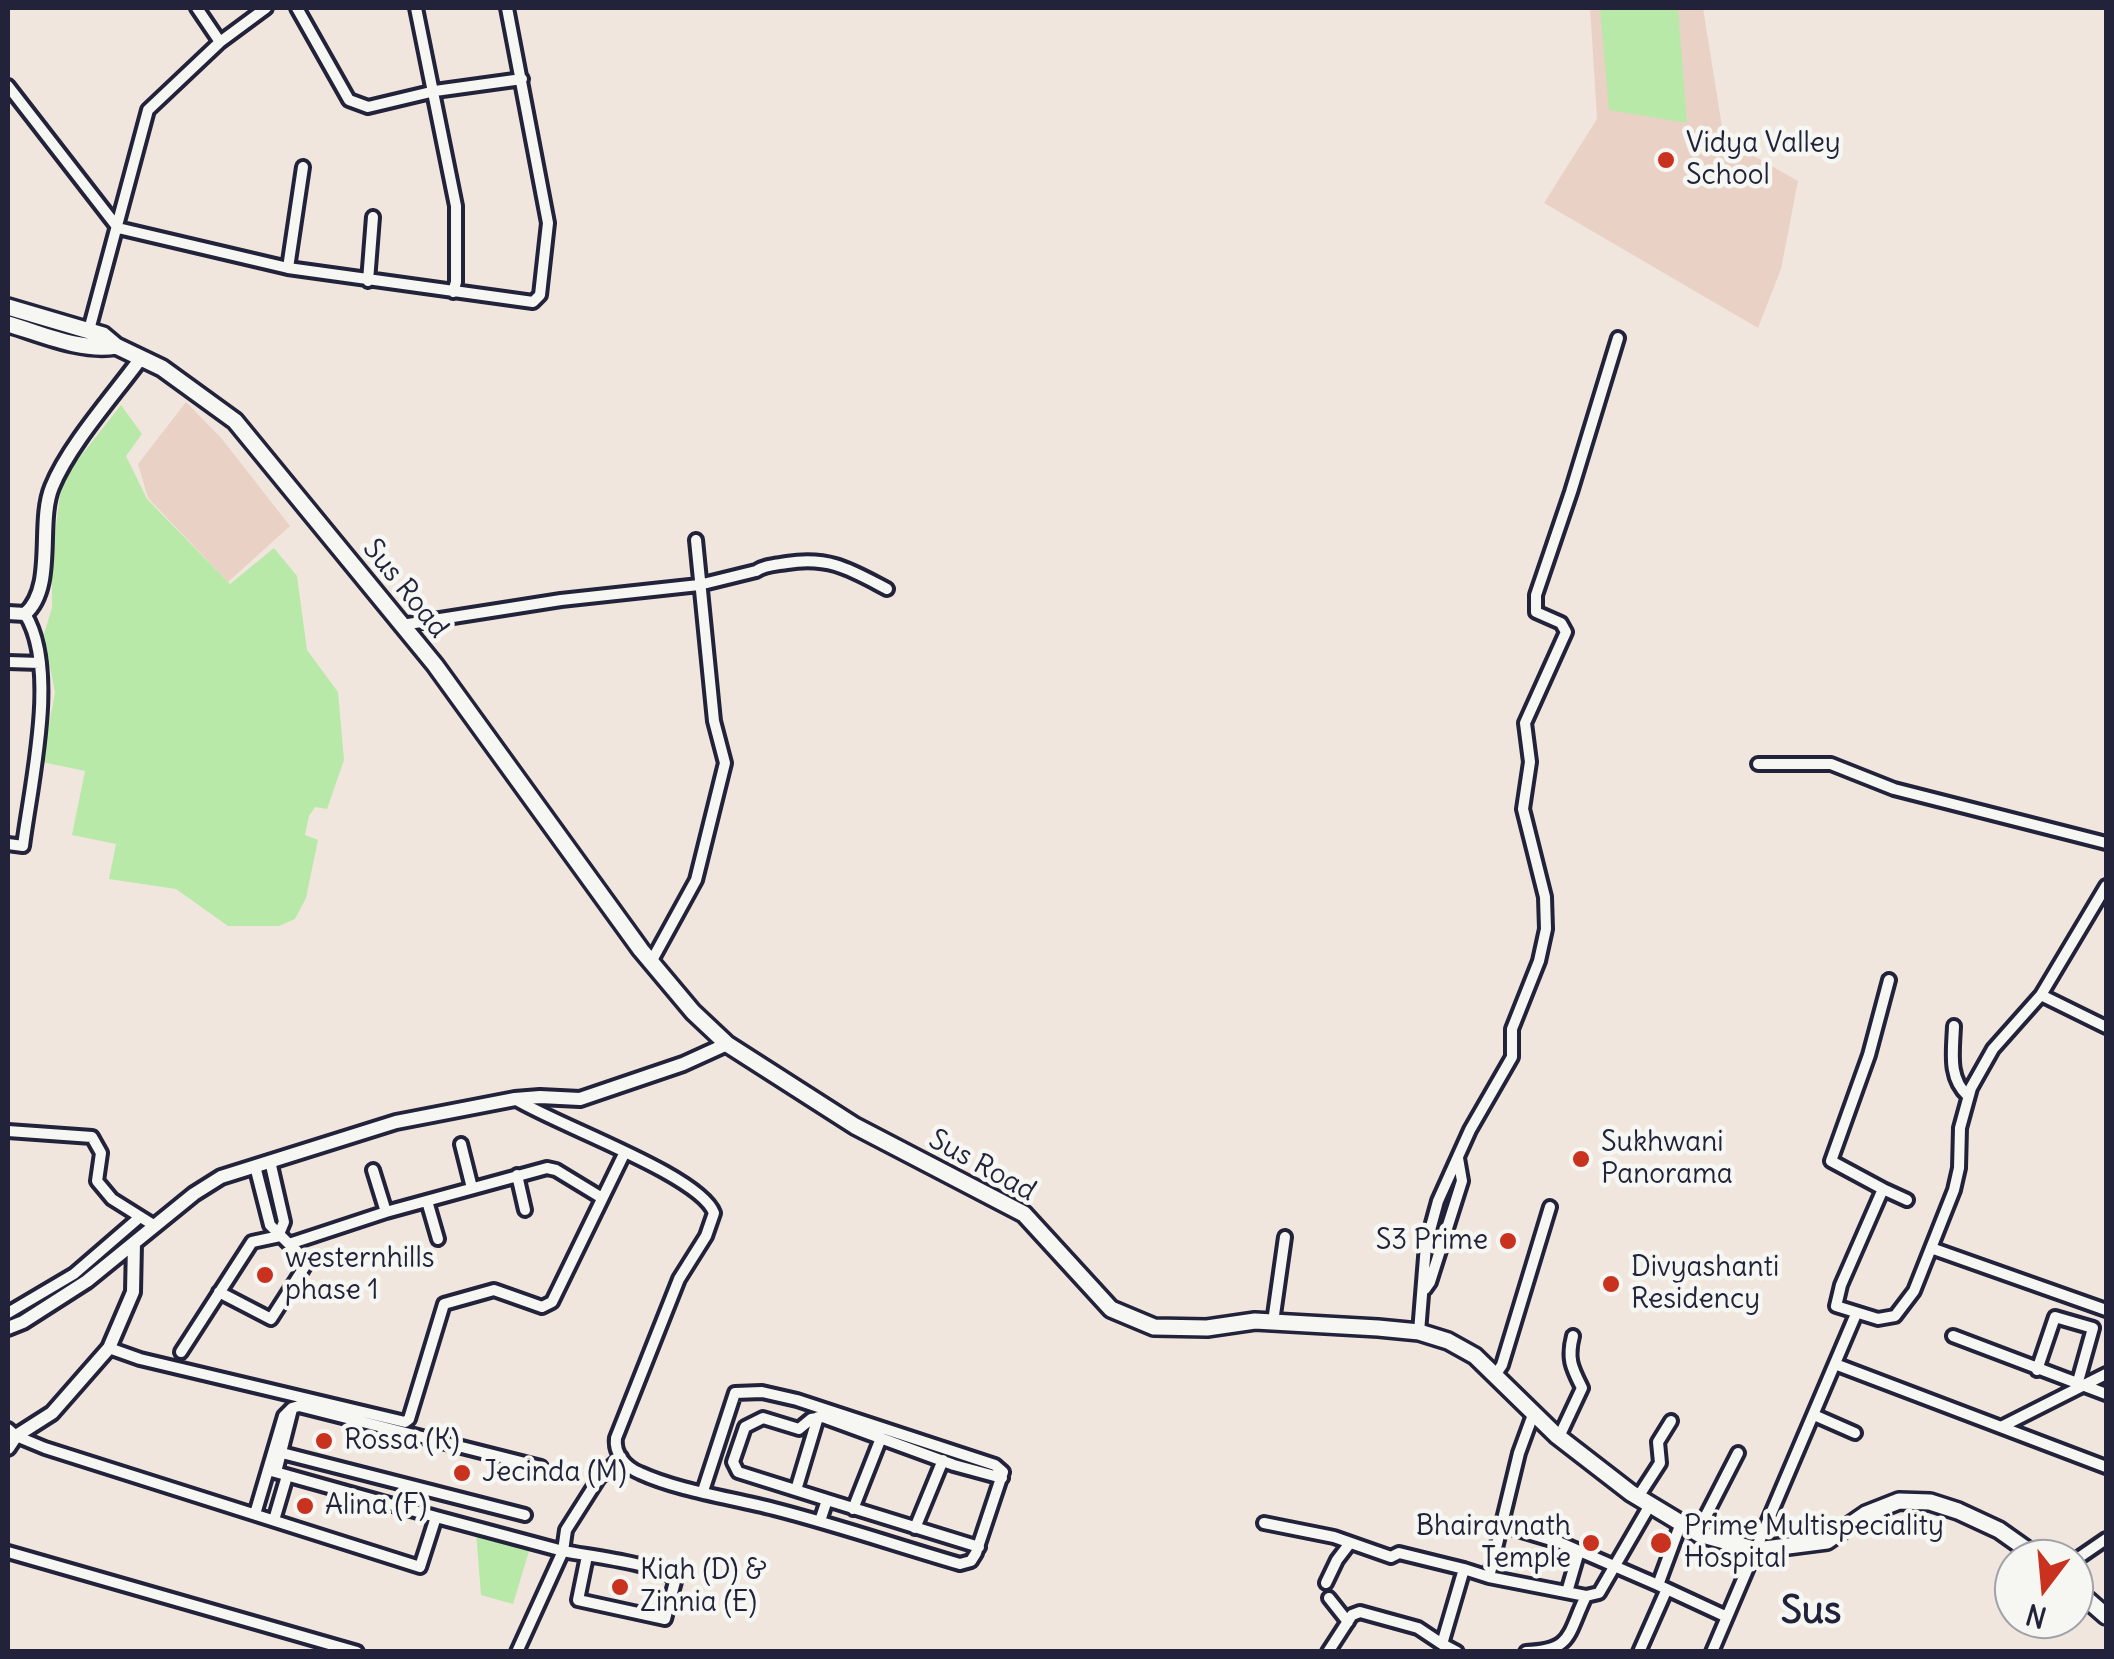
<!DOCTYPE html>
<html>
<head>
<meta charset="utf-8">
<style>
	body { margin:0 }
	#map { position:relative; width:2114px; height:1659px; overflow:hidden; background:#f0e6de; font-family:Delius,sans-serif }
	canvas { display:block }
	.frame { position:absolute; inset:0; border:10px solid #22223b; pointer-events:none }
	.north { position:absolute; left:1994px; top:1539px; width:100px; height:100px; box-sizing:border-box; background:#f6f6f2; border:2px solid #a1a1a9; border-radius:50%; rotate:196deg; font-size:28px; font-weight:700; line-height:40px; text-align:center; color:#22223b }
	.north::after { content:''; display:block; margin:auto; width:35px; height:45px; background:#c8321e; clip-path:polygon(50% 0,100% 100%,50% 72%,0 100%) }
</style>
</head>
<body>
<div id="map">
<canvas width="2114" height="1659"></canvas>
<div class="frame"></div>
<div class="north">N</div>
</div>
<script>
const g = document.querySelector('canvas').getContext('2d');
g.lineJoin = 'round';
function fillPath(path, color) { g.fillStyle = color; g.fill(path, 'evenodd'); }
function trace(path, color, width, dash) { g.strokeStyle = color; g.lineWidth = width; g.lineCap = dash ? 'butt' : 'round'; g.setLineDash(dash || []); g.stroke(path); }
function write(font, color, halo, rows, align = 'center') {
  g.font = font + ' Delius,sans-serif'; g.lineWidth = 9; g.setLineDash([]); g.textBaseline = 'middle'; g.strokeStyle = halo; g.fillStyle = color; for (const [text, x, y, turn = 0] of rows) {
    g.save(); g.translate(x, y); g.rotate((+turn || 0) * Math.PI / 180); g.textAlign = isNaN(turn) ? turn : align; if (halo) g.strokeText(text, 0, 0); g.fillText(text, 0, 0); g.restore();
  }
}
fillPath(new Path2D(`
	M1590,8H1703L1724,139L1798,181L1781,269L1758,328L1544,203L1597,119Z
	M186,402L222,439L290,526L228,582L148,498L138,464Z`), '#e9d2c5');
fillPath(new Path2D(`
	M1600,8H1678L1687,123L1609,110Z
	M121,405L142,434L126,456L147,499L230,584L274,548L297,576L307,650L338,692L344,760L327,809L315,807L309,816L305,835L318,840L306,898L295,919L279,926H228L176,889L109,879L116,844L72,835L85,771L42,762L55,693L44,634L52,608V556L61,488L73,466Z
	M476,1532L530,1548L513,1604L481,1595Z`), '#b8e9a8');
const minor = new Path2D(`
	M197,8L220,42
	M297,8L349,100L368,107L435,91L522,79
	M416,8L456,206V282L453,292
	M8,86L118,228L288,268L533,302L540,295L548,223L507,8
	M288,268L303,167
	M368,281L373,217
	M89,330L148,110L220,42L266,8
	M402,625L561,600L699,585L756,571C765,565 775,565 787,563C829,556 851,570 887,589
	M8,662L40,663
	M1758,764H1831L1894,789L2106,843
	M8,844L23,846C31,783 59,668 25,614
	M651,962L696,880L725,763L714,721L696,540
	M2041,995L2106,1027
	M1954,1026C1953,1052 1948,1078 1968,1096
	M515,1099C556,1125 700,1175 714,1213L706,1236L679,1279L616,1438C614,1453 625,1467 640,1473C679,1491 732,1498 774,1509C837,1525 898,1546 960,1564L971,1561L976,1553L1003,1472L995,1465L797,1400L762,1392L735,1393L703,1491
	M8,1131L92,1137L101,1153L97,1181L112,1199L155,1226
	M461,1144L472,1188
	M270,1161L284,1222L279,1234
	M255,1166L270,1225L289,1244L386,1212L547,1168L556,1170L602,1198
	M373,1170L386,1212
	M517,1175L525,1210
	M1883,1189L1831,1161L1869,1055L1889,980
	M1907,1200L1883,1189L1841,1285L1836,1306L1878,1319L1895,1316L1914,1291L1954,1190L1959,1168L1960,1128L1971,1088L1993,1049L2041,995L2106,886
	M427,1201L438,1239
	M1931,1248L2106,1310
	M1425,1289L1430,1282L1462,1181L1458,1158
	M219,1292L271,1319L305,1266V1260L290,1244
	M8,1313L74,1274L140,1217
	M1273,1322L1285,1237
	M1419,1332L1426,1245L1438,1201L1470,1130L1512,1057V1029L1539,961L1546,929L1545,897L1523,809L1530,762L1525,723L1566,632L1561,623L1536,612V595L1571,492L1618,338
	M1953,1336L2106,1394
	M109,1348L140,1359L405,1422L409,1419L444,1304L494,1290L542,1307L552,1302L624,1154
	M181,1352L252,1242L280,1236
	M1835,1364L2106,1467
	M2037,1370L2055,1317L2093,1328L2077,1385
	M1496,1374L1502,1365L1550,1207
	M292,1408L299,1406L541,1467
	M1814,1415L1855,1433
	M2001,1427L2106,1374
	M8,1429L16,1436L45,1448L420,1567L436,1517L268,1470
	M1559,1437L1582,1388C1572,1368 1567,1359 1573,1336
	M282,1453L525,1515
	M276,1472L292,1409
	M796,1490L818,1417
	M1638,1497L1660,1463L1658,1442L1671,1421
	M827,1500L738,1472L733,1462L745,1427L763,1418L799,1429L811,1419L823,1417L954,1465L1002,1478
	M853,1509L881,1438
	M255,1514L284,1416L292,1408
	M436,1517L563,1551C595,1557 650,1563 676,1578L665,1619L578,1600L587,1556
	M274,1520L287,1476
	M820,1521L827,1500L979,1547
	M1264,1523L1334,1537L1391,1557L1399,1553L1464,1569
	M1681,1523L1658,1585L1727,1617
	M1501,1525L1561,1543L1658,1585
	M915,1528L943,1460
	M1697,1533L1738,1453
	M8,1552L357,1652
	M2074,1561L2106,1539
	M1489,1577L1586,1596L1599,1593L1650,1505
	M1326,1583L1337,1560L1350,1543
	M1567,1592L1579,1551
	M1329,1598L1348,1622
	M517,1652L563,1551L566,1530L599,1478L621,1457
	M1328,1652L1352,1615L1360,1612L1418,1628L1442,1644
	M1457,1652L1442,1644L1464,1569L1489,1577L1519,1453L1534,1412
	M1526,1652C1573,1650 1567,1635 1586,1596
	M1639,1652L1666,1591
	M1712,1652L1856,1314`);
const tertiary = new Path2D(`
	M8,613L25,614C56,587 37,523 52,487C69,445 114,395 141,358
	M8,1328L23,1322L87,1281L194,1194L221,1177L396,1122L515,1099L540,1097L580,1099L683,1064L727,1044
	M8,1448L16,1436L52,1413L109,1348L133,1292L134,1243`);
const secondary = new Path2D(`
	M8,307L103,335L116,346L162,368L235,421L435,665L641,950L693,1012L727,1044L855,1126L1024,1214L1111,1309L1154,1327L1207,1328L1255,1321L1378,1328L1419,1332L1448,1341L1475,1356L1556,1435L1631,1493L1699,1534L1757,1550L1827,1541L1866,1514L1899,1501L1930,1502L1958,1511L1999,1530L2040,1559
	M8,324C40,333 81,352 116,346
	M2074,1588L2106,1616`);
trace(minor, '#22223b', 18);
trace(tertiary, '#22223b', 20);
trace(secondary, '#22223b', 22);
trace(minor, '#f6f6f2', 10);
trace(tertiary, '#f6f6f2', 12);
trace(secondary, '#f6f6f2', 15);
for (const [x, y, r, color] of [
	[1666,160,10,"#c8321e"],
	[1581,1159,10,"#c8321e"],
	[1508,1241,10,"#c8321e"],
	[265,1275,10,"#c8321e"],
	[1611,1284,10,"#c8321e"],
	[324,1441,10,"#c8321e"],
	[462,1473,10,"#c8321e"],
	[305,1506,10,"#c8321e"],
	[1591,1543,10,"#c8321e"],
	[1661,1543,12,"#c8321e"],
	[620,1587,10,"#c8321e"]
]) { const dot = new Path2D(); dot.arc(x, y, r, 0, 2 * Math.PI); g.fillStyle = color; g.fill(dot); trace(dot, '#f6f6f2', 4); }
write('28px', '#22223b', '#f6f6f2', [
	["Vidya Valley",1686,144],
	["School",1686,176],
	["Sukhwani",1601,1143],
	["Panorama",1601,1175],
	["S3 Prime",1488,1241,"right"],
	["westernhills",285,1259],
	["phase 1",285,1291],
	["Divyashanti",1631,1268],
	["Residency",1631,1300],
	["Rossa (K)",344,1441],
	["Jecinda (M)",482,1473],
	["Alina (F)",325,1506],
	["Bhairavnath",1571,1527,"right"],
	["Temple",1571,1559,"right"],
	["Prime Multispeciality",1684,1527],
	["Hospital",1684,1559],
	["Kiah (D) &",640,1571],
	["Zinnia (E)",640,1603]
], 'left');
write('28px', '#22223b', '#f6f6f2', [
	["Sus Road",405,589,51],
	["Sus Road",982,1166,29]
]);
write('bold 38px', '#22223b', '#f6f6f2', [
	["Sus",1811,1612]
]);
</script>
</body>
</html>
